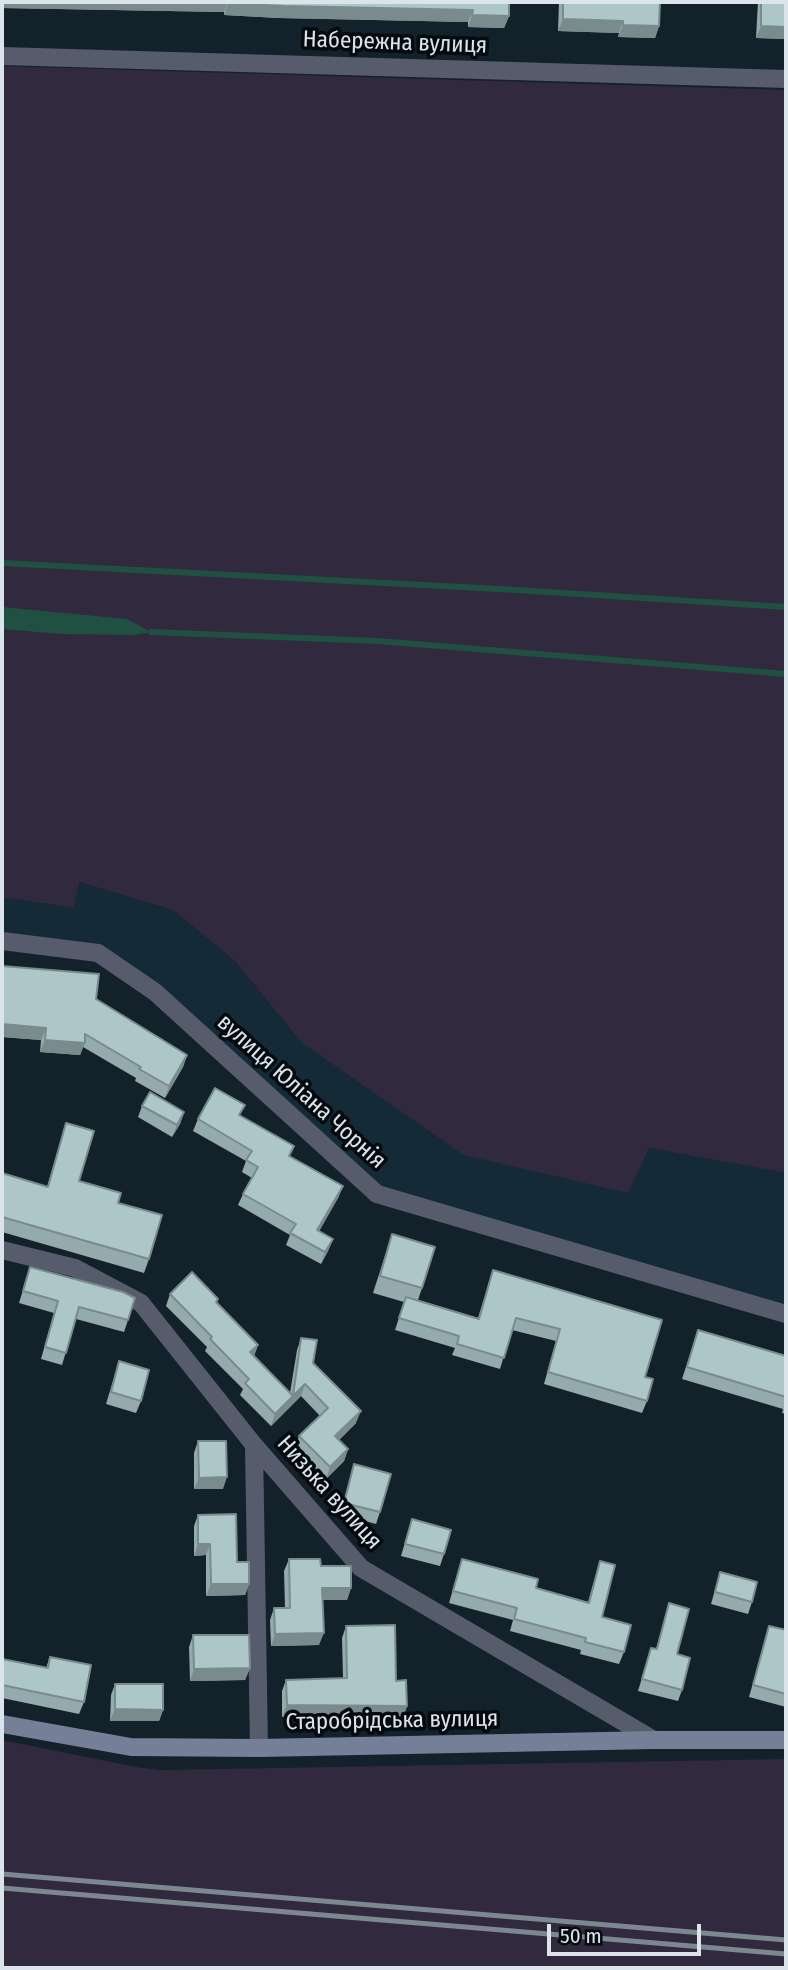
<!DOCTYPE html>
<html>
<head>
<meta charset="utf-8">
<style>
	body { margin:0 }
	#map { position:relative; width:788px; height:1970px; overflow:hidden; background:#12212a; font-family:"Fira Sans Condensed",sans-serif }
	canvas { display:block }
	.frame { position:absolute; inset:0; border:4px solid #dae4ea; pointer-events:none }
	.scale { position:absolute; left:547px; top:1924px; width:154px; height:32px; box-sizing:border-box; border:4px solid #dae4ea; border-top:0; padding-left:9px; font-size:21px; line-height:24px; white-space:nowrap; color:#dae4ea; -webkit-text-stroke:5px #050a0e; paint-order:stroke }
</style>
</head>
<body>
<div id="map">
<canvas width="788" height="1970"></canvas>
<div class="frame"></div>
<div class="scale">50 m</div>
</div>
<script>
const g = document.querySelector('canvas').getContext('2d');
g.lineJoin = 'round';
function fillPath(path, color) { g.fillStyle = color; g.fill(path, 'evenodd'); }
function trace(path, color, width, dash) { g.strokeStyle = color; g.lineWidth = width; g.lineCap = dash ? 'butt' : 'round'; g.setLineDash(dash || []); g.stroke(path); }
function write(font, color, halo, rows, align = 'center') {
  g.font = font + ' "Fira Sans Condensed",sans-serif'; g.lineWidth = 7; g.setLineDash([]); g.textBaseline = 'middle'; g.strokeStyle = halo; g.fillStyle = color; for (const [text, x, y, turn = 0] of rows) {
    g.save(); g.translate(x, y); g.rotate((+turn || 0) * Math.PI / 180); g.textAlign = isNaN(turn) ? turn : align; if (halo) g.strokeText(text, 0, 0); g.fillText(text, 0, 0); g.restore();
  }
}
fillPath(new Path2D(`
	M78,882L173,910L235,961L301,1042L649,1148L786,1173V1314L377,1194L98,953L2,941V897L74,908Z`), '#142b37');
fillPath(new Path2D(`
	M2,66L786,90V1173L649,1148L628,1193L464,1155L301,1042L235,961L173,910L79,882L74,908L2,897Z
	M2,1740L136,1767L160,1770L786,1759V1968H2Z`), '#31293e');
fillPath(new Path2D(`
	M2,607L127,619L151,632L135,635L61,634L2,629Z`), '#205041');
trace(new Path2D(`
	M2,563L500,589L786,607
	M151,632L378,641L786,674`), '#205041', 6);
trace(new Path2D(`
	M2,56L786,79
	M2,941L98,953L155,992L377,1194L786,1314
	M2,1250L75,1268L141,1303L254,1445L361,1568L654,1740
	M254,1445L259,1748`), '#565c6c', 18);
trace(new Path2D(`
	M2,1724L131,1747L259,1748L654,1740H786`), '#757f98', 18);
trace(new Path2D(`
	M2,1874L786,1940
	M2,1888L786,1954`), '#7b888f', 5);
fillPath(new Path2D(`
	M2,2H509V16L504,28L468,27V22L279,18L224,15V12L2,8Z
	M559,2H660L659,26L655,38L618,37L619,33L558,31Z
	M758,2H786V39L756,38Z
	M96,999L187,1055L183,1067L165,1098L135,1081L136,1078L83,1047L80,1055L40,1052L41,1040L2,1037Z
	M142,1106L184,1112L180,1124L172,1137L138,1117Z
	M241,1116L290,1156L343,1186L338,1198L319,1231L333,1239L328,1251L321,1264L286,1245L290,1235L238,1205L243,1194L252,1178L242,1172L246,1161L193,1131L198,1119Z
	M66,1123L79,1181L118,1203L149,1259L144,1273L2,1232V1173L47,1187Z
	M392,1234L422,1288L418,1300L478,1318L493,1270L645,1377L647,1401L642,1413L544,1384L556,1341L512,1330L500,1369L452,1355L455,1348L395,1330L404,1302L373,1293Z
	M30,1267L128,1320L124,1332L76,1319L62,1365L41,1359L54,1313L19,1303Z
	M170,1294L218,1299L217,1303L258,1345L254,1356L290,1393L297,1350L301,1338L313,1363L356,1423L339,1440L348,1449L344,1461L326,1479L295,1448L299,1436L320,1416L301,1396L271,1426L240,1395L243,1389L205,1351L207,1347L166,1306Z
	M698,1330L786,1356V1414L782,1413L783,1409L682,1379Z
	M119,1361L141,1401L136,1413L106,1404Z
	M198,1441L223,1489H194V1453Z
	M354,1464L380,1512L376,1524L340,1514Z
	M198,1515L237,1562L249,1584L245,1595L206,1596V1555L194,1556V1526Z
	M412,1519L444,1554L440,1566L401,1556Z
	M289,1559L321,1566L351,1588L347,1600H323L319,1645L271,1646L270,1620L274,1608H285L284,1571Z
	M462,1559L536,1588L588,1602L600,1561L602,1617L624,1652L619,1664L580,1654L581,1650L510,1631L513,1620L449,1603Z
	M720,1572L752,1602L748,1614L711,1604Z
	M669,1603L682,1690L678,1701L638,1691L651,1648L656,1649Z
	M346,1626L396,1681L407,1706L403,1718L282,1717V1691L286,1680L343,1678L342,1638Z
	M769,1626L786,1630V1707L749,1697Z
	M193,1635L250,1668L245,1680L190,1681L189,1647Z
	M50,1657L84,1702L79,1714L2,1698V1659L46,1668Z
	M115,1684L163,1710L159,1721H110L111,1695Z`), '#95aaac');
fillPath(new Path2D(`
	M2,2H228L224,12L2,8Z
	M228,3L473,10L468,22L279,18L224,15Z
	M472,15L509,16L504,28L468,27Z
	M563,19L623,21L619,33L558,31Z
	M623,25L659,26L655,38L618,37Z
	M761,26L786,27V39L756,38Z
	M2,1024L46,1028L41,1040L2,1037Z
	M45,1040L85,1043L80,1055L40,1052Z
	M187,1055L183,1067L165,1098L169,1086Z
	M184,1112L180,1124L172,1137L177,1125Z
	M343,1186L338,1198L313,1242L317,1230Z
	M333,1239L328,1251L321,1264L325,1252Z
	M258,1345L254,1356L250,1352Z
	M305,1384L301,1396L271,1426L275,1414Z
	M361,1411L356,1423L331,1448L335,1436Z
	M348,1449L344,1461L326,1479L330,1467Z
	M227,1477L223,1489H194L199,1478Z
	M198,1544H210L206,1555L194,1556Z
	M211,1584H249L245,1595L206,1596Z
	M322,1588H351L347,1600H318Z
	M324,1633L319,1645L271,1646L275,1634Z
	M250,1668L245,1680L190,1681L194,1669Z
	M287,1705L407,1706L403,1718L282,1717Z
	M115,1709L163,1710L159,1721H110Z`), '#798b8c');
const building = new Path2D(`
	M228,2H509V16L472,15L473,10L284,6L228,3Z
	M563,2H660L659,26L623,25V21L563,19Z
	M761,2H786V27L761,26Z
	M2,966L99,974L96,999L187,1055L169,1086L139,1069L141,1067L85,1034V1043L45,1040L46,1028L2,1024Z
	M215,1088L245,1105L239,1115L294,1146L289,1156L343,1186L317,1230L333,1239L325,1252L290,1233L296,1224L243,1194L258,1167L246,1160L252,1151L198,1119Z
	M150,1092L184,1112L177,1125L142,1106Z
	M66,1123L94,1131L79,1181L121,1193L118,1203L162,1215L149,1259L2,1217V1173L48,1187Z
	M392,1234L435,1247L422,1288L380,1276Z
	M30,1267L123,1292L135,1298L128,1320L79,1307L66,1353L45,1347L58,1301L23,1291Z
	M493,1270L662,1320L645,1377L653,1379L647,1401L548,1372L560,1329L516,1318L504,1358L457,1344L459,1336L399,1318L406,1297L479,1319Z
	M192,1272L218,1299L216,1302L258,1345L250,1352L293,1396L301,1338L317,1340L313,1363L361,1411L335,1436L348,1449L330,1467L299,1436L328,1408L305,1384L275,1414L245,1383L249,1379L210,1339L212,1337L170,1294Z
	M698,1330L786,1356V1397L687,1367Z
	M119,1361L149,1370L141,1401L111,1392Z
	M198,1441H226L227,1477L199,1478Z
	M354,1464L391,1474L380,1512L344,1503Z
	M236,1514L237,1562H249V1584H211L210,1544H198V1515Z
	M412,1519L451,1530L444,1554L405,1544Z
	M289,1559H320L321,1566H351V1588H322L324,1633L275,1634L274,1608H290Z
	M462,1559L538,1579L536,1588L589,1603L600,1561L615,1565L602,1617L631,1625L624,1652L585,1642L586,1638L514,1619L517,1608L453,1591Z
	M720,1572L757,1582L752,1602L715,1592Z
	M669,1603L689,1609L677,1654L690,1658L682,1690L642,1679L651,1648L657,1649Z
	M395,1625L396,1681L406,1680L407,1706L287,1705L286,1680L347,1678L346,1626Z
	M769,1626L786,1630V1694L753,1685Z
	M193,1635H249L250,1668L194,1669Z
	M50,1657L91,1665L84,1702L2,1685V1659L48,1668Z
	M115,1684H163V1710L115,1709Z`);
fillPath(building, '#adc6c8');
trace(building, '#798b8c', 2);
write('23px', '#dae4ea', '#050a0e', [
	["Набережна вулиця",395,43,2],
	["вулиця Юліана Чорнія",301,1092,42],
	["Низька вулиця",329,1493,48],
	["Старобрідська вулиця",392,1721,-1]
]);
</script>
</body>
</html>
